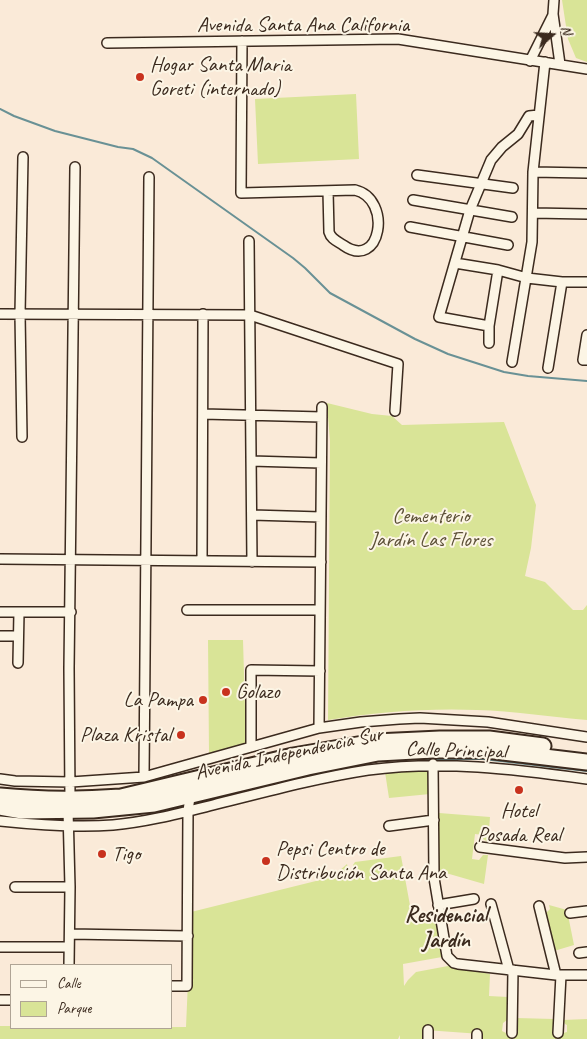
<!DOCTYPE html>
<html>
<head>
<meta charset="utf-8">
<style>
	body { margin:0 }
	#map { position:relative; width:587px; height:1039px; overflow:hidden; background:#faead8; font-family:Caveat,sans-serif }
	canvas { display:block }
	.legend { position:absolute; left:10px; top:964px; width:162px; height:65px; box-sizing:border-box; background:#fcf5e5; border:1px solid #afa495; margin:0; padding:6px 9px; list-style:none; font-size:15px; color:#3b2a1e }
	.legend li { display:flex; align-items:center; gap:10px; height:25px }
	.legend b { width:25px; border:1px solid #afa495 }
	.north { position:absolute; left:527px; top:10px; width:50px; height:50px; -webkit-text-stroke:4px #fcf5e5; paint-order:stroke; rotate:71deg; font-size:14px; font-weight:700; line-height:20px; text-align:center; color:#3b2a1e }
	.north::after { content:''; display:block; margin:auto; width:18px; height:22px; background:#3b2a1e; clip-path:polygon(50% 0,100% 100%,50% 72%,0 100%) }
</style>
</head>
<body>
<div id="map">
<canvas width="587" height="1039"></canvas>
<ul class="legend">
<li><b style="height:6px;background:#fcf5e5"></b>Calle</li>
<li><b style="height:14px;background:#d9e497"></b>Parque</li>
</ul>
<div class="north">N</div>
</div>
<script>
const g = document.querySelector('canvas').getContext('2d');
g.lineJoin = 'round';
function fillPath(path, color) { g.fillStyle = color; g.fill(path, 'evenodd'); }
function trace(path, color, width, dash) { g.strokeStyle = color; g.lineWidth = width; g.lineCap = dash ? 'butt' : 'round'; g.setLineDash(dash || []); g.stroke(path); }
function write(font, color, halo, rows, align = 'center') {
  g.font = font + ' Caveat,sans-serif'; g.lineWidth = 4; g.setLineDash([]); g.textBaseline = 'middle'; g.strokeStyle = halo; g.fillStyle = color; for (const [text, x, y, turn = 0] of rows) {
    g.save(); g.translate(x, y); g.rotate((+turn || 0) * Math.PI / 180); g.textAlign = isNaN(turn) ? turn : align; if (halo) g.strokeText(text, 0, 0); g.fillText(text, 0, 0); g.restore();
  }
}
fillPath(new Path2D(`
	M562,0H587V62L576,58L568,39Z
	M356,94L359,159L258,164L255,99Z
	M327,403L372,414L392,416L402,425L504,422L536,505L531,548L525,576L545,582L573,610H583L587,605V720C550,717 513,711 477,710C427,708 377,712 328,720L330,441Z
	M208,640H243L246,743L209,753Z
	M427,771L429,773L430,794L389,798L385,772Z
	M439,813L490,817L488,842L483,839L482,835L475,834L472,859L479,860L483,855H488L484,884L439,871Z
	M401,856L413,922L436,918L442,957L403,964L404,986L408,980L416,972L448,966L490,974L489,996L508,997L507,1020L503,1023L502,1031L506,1033L507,1036H515L516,1018L554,1019L553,1036L562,1037L563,1033L567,1032V1025L565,1024L563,1020L587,1019V1039H481V1034L425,1030L424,1039H400V1035L398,1039H0V1026H11V1028L186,1027L191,912L332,877L347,864L349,876L354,874L353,865L355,862Z
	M549,905L567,910L574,945L554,951L545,916L546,913L550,909Z`), '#d9e497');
trace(new Path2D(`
	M0,109L14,116L55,131L118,147L133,149L152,158L293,258L305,268L330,293L415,339L448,354L504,372L528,376L587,381
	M411,759H483L587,771`), '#699195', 2);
const minor = new Path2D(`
	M554,0L553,14L560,64
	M242,41L241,193L355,190C393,199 381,272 343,245C337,241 331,239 329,232L328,191
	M107,43L398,39L587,69
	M530,61L553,15
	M533,172L587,173
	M417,175L513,188
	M413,200L512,217
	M533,213L587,214
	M410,227L508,245
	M249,241L252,562
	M455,263L498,270L527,278L562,282H587
	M0,314L250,315L398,364L395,411
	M489,326L439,317L470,210L491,160L502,147L518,134L529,116L539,115
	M587,335L583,360H587
	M489,343V326L498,270
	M512,362L532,242L533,172L545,62
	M548,368L562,282
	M203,414L322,417
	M22,437L20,314L23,157
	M251,461L321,463
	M252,515L321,517
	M0,559L321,562
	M202,561L203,314
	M187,610H320
	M0,612H71
	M0,636H18
	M18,663L19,612
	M319,728L322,407
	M251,747V670L320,671
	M433,764L434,878L447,956L454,963L458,964L556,975H587
	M144,777L149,177
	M0,779L15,781L71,782L144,777L319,728L361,722L399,719L420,718L488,722L587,737
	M70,799L69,668L75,167
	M68,810L70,887L69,965
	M0,821C38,825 75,828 113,825C147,822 181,813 213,805C265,792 316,778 368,770C442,760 514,769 587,779
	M389,826L434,820
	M480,847L565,858L587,857
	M15,887H70
	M491,904L509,970
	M438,905L474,899
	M539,906L556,975
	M570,913L587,911
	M70,934L188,936
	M0,947H69
	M579,953L587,952
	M171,986H187L188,811L190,797
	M0,1000H11
	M512,1033L513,970
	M558,1033L561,975
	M428,1039V1030
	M477,1039V1034`);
const trunk = new Path2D(`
	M0,796C40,800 81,800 121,797L293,756L375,742L440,739H489L543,746
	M0,807L21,811L93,810L154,804L308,767L378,753L433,750H486L587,762`);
trace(minor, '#3b2a1e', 12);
trace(trunk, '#3b2a1e', 19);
trace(minor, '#fcf5e5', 9);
trace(trunk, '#fcf5e5', 15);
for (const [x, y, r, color] of [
	[140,77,5,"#c8321e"],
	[226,692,5,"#c8321e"],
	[203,700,5,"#c8321e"],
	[181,735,5,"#c8321e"],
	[519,790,5,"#c8321e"],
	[102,854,5,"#c8321e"],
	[266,861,5,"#c8321e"]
]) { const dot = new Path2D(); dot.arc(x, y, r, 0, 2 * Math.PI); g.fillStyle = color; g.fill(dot); trace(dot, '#fcf5e5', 2); }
write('21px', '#3b2a1e', '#fcf5e5', [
	["Avenida Santa Ana California",303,25],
	["Calle Principal",456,751,2],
	["Avenida Independencia Sur",289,754,-12]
]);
write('21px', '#3b2a1e', '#fcf5e5', [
	["Hogar Santa Maria",150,65],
	["Goreti (internado)",150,89],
	["Golazo",236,692],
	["La Pampa",193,700,"right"],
	["Plaza Kristal",171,735,"right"],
	["Hotel",519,811,"center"],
	["Posada Real",519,835,"center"],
	["Pepsi Centro de",276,849],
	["Distribución Santa Ana",276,873],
	["Tigo",112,854]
], 'left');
write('21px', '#5b4f36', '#fcf5e5', [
	["Cementerio",431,516],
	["Jardín Las Flores",431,540]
]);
write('bold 22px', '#3b2a1e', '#fcf5e5', [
	["Residencial",446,916],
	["Jardín",446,941]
]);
</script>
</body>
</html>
